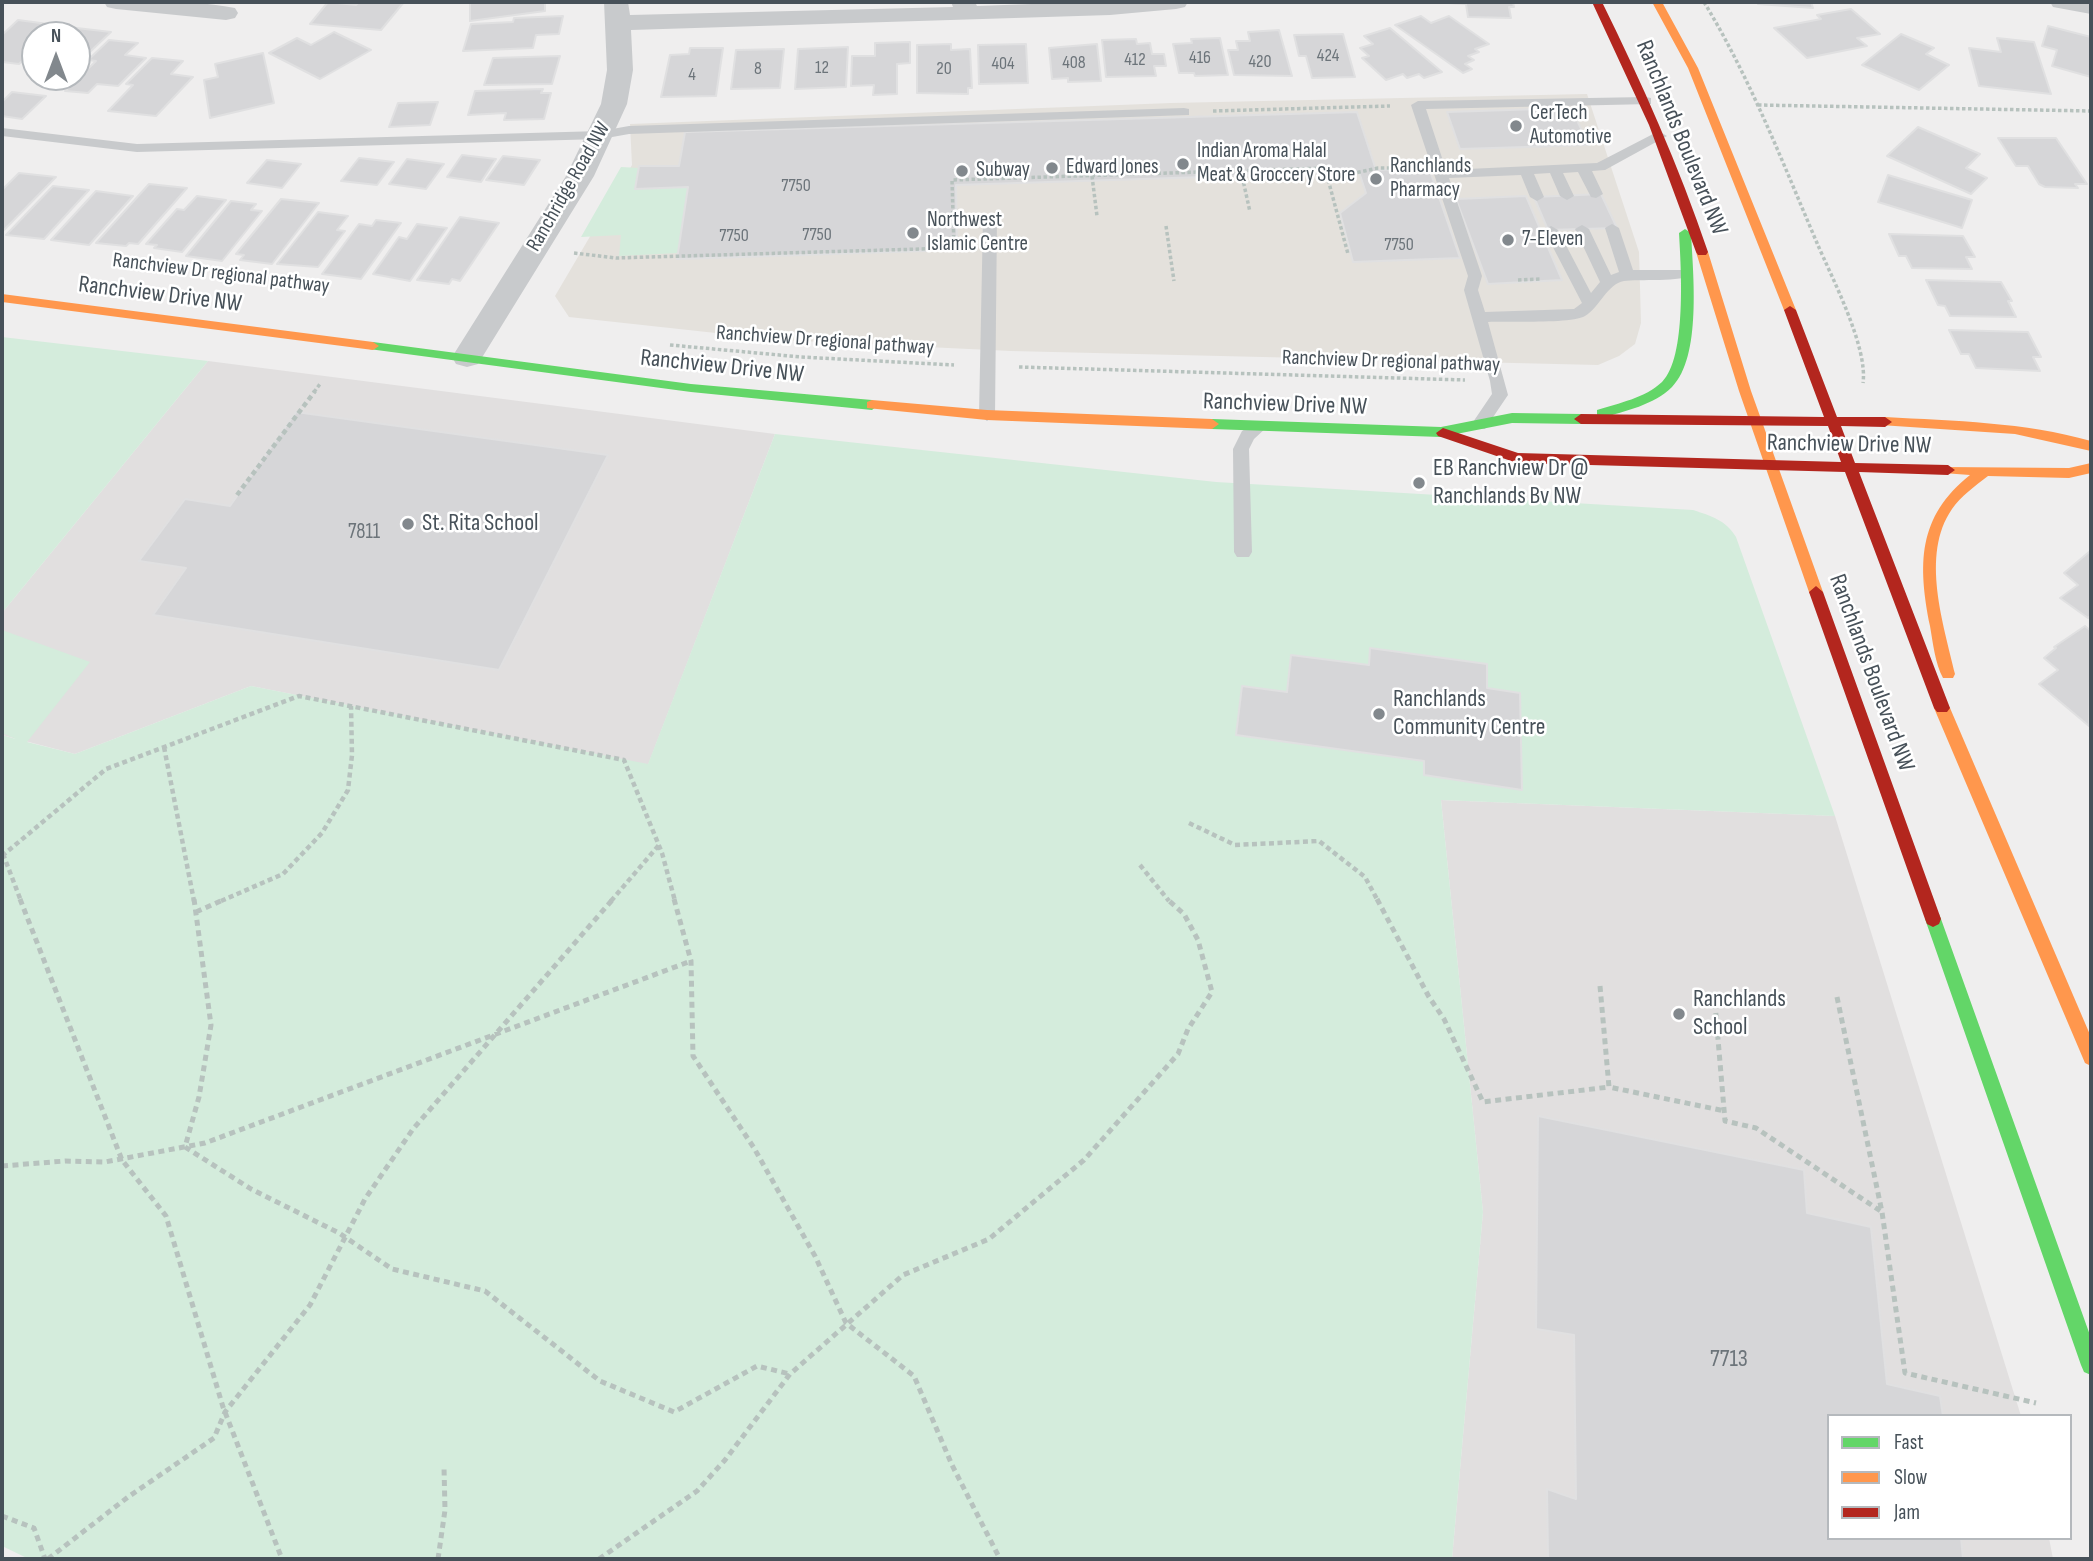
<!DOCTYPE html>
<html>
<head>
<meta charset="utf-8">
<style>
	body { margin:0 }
	#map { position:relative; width:2093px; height:1561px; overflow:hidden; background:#efeeee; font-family:"Sofia Sans Condensed",sans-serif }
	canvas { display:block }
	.frame { position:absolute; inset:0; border:4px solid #475159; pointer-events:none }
	.legend { position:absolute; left:1827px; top:1414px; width:245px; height:126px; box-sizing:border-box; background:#fff; border:2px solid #b5b9bd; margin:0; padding:9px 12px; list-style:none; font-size:21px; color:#475159 }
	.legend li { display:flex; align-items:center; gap:14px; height:35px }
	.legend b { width:35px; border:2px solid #b5b9bd }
	.north { position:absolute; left:21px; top:21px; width:70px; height:70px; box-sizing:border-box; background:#fff; border:2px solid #b5b9bd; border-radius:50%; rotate:0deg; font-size:19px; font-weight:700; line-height:28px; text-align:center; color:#475159 }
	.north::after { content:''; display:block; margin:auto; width:24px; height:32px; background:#82888d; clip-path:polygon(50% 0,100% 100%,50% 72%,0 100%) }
</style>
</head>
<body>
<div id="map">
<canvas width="2093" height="1561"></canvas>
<div class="frame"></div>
<ul class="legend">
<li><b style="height:9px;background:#63d668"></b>Fast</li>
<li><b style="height:9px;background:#ff974d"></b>Slow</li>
<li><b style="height:9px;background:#b3261e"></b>Jam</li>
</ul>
<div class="north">N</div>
</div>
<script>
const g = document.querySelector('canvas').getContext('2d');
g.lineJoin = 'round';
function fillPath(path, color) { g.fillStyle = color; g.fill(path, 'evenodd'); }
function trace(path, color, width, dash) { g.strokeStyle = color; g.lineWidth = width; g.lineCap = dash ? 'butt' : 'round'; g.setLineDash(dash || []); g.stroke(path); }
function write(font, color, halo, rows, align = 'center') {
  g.font = font + ' "Sofia Sans Condensed",sans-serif'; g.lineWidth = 5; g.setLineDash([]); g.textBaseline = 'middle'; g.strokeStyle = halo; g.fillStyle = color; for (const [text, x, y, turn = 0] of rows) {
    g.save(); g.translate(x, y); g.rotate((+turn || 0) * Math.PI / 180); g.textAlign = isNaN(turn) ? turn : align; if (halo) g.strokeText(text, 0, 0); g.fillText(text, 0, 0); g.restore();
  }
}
fillPath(new Path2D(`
	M1587,94L1639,252L1641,323L1635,344L1619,356L1598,365L1011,351L780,340L569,317L555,296L632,165L630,124L1171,103Z`), '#e4e1dc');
fillPath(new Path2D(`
	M208,361L775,434L648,765L251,686L75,754L2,735V613Z
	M1441,800L1835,816L2021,1416H1829V1538H2049L2053,1559H1452L1483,1212Z`), '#e1dfdf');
fillPath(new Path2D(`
	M621,167L639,168L635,189L688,187L678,253L619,256L621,235L581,237Z
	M2,337L208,361L2,613Z
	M775,434L1216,482L1693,510C1711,516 1726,520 1736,537L1835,816L1441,800L1483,1212L1452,1559H29L2,1546V735L16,739L2,733V630L90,662L27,742L75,754L251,686L648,764Z`), '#d4ecdc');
const building = new Path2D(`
	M328,2L356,5L359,2H404L381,30L310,24Z
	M470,2H552L545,3V11L470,21Z
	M1513,2L1514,7H1509L1511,18L1468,17L1466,4L1429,2Z
	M1757,2H1811L1813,8L1758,4Z
	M1851,9L1880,34L1857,38L1867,46L1807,58L1774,28L1821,19L1817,15Z
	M563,16L559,34L536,35L533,48L463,51L471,24L513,22L514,18Z
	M1421,16L1431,23L1449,16L1489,44L1475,49L1479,52L1468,56L1474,60L1465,64L1472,69L1463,73L1395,25Z
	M18,20L48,24L40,32L53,33L35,35V49L19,64L2,62V35Z
	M2048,26L2091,37V77L2052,66L2057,50L2042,46Z
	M68,27L111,32L77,64V35H59Z
	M1390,28L1442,72L1424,78L1419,74L1407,78L1403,74L1386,80L1362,58L1369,56L1360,48L1373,44L1364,36Z
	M1279,30L1292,76L1234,75L1228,50H1238L1236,41H1250L1248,32Z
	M334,32L371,50L320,79L269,53L297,38L311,45Z
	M1343,34L1355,77L1312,78L1306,56H1299L1294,35Z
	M1901,34L1934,48L1926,54L1949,65L1919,90L1862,65Z
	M1220,38L1228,75L1195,76L1194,73H1179L1173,44L1192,43L1191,39Z
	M1997,38L2034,42L2051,94L1979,86L1969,48L2001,52Z
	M1136,39L1137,44L1150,43L1152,54H1164L1166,66H1154L1156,76L1106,77L1102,40Z
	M109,40L138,43L125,55L146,58L118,86L97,84L88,93L65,91L96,61L88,60Z
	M910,42V63L897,64V94L873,95L874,85L851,86L852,56H875V43Z
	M951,44V50L970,49L972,88H968V94L917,93V45Z
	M1026,44L1028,83L979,84L978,45Z
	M1097,44L1101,81L1068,82V78L1052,79L1049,48Z
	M848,47L846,87L795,89L798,49Z
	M690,48H723L716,96L661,97L670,55L689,54Z
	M784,49L780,88L731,89L736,50Z
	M263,53L274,103L210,118L204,80L218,77L215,64Z
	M560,56L552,84L484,85L493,58Z
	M152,58L183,61L171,74L193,77L156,116L108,111L133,85L126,84Z
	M543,89L541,93H551L544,119L504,120L506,113L468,115L475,91Z
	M12,92L46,96L22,119L2,116V102Z
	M438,102L430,125L389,127L398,103Z
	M1571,108L1589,145L1460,149L1447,112Z
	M1357,112L1376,170L1429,168L1460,258L1353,262L1340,213L1366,193L1359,172L956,185L957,250L677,259L688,187L635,189L639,166H679L685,132Z
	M1918,127L1980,154L1966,168L1987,178L1971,194L1887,156Z
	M1998,138H2056L2087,184H2075L2078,188L2045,187L2039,184L2028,166H2016Z
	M462,155L496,159L481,182L447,177Z
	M503,156L540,160L524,185L486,180Z
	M359,158L394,162L377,185L341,181Z
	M407,159L444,164L426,189L389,184Z
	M267,160L301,164L282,188L247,183Z
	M19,173L56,177L2,232V190Z
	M1888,175L1972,200L1962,228L1878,202Z
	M149,184L187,188L138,244L129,243L126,246L96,243Z
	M53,186L89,190L44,239L6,235Z
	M96,191L133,196L89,245L51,240Z
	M1601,194L1617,228L1548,230L1534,197Z
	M197,196L226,200L182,252L154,248L157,245L146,244L177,209L184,210Z
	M1526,196L1562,280L1488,284L1456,199Z
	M281,199L319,203L272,264L240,260L244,255L236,254Z
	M231,201L256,204L251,210L262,211L222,261L186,256Z
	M318,212L348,216L337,230L345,231L318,267L277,264Z
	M460,217L499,223L460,281L452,279L449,284L417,280Z
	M376,220L401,223L361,279L322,274L359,224L372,226Z
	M417,224L447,228L410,281L373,274L399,237L407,239Z
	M1889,234L1963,236L1975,257H1966L1972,269L1912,268L1906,256H1899Z
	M1926,280L2001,282L2012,301H2008L2016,317L1950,316L1945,306L1938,305Z
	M1949,330L2028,332L2041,357H2033L2040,371L1976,368L1969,354H1961Z
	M296,412L608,455L499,670L153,615L186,568L139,561L185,499L230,506Z
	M2089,552L2091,554V615L2088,618L2060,598L2078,585L2064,573Z
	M2085,626L2091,631L2089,726L2039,684L2058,670L2044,658L2056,648L2054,647Z
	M1370,648L1487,664V688L1520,693L1522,790L1424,775V761L1236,735L1242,686L1287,692L1291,655L1369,665Z
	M1538,1116L1804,1170L1807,1213L1871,1227L1887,1384L1940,1396L1943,1416H1829V1538H1961L1963,1559H1548L1547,1489L1576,1499L1574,1335L1536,1329Z`);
fillPath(building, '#d6d6d8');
trace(building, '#e0e0e1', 2);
trace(new Path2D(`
	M1704,2C1750,78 1782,161 1817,243C1832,278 1868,347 1863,383
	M1758,105L2091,111
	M1213,111L1390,106
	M1241,171L1250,212
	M1092,176L1097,216
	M1328,179L1378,168H1406
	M1166,226L1174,281
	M574,253L616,258L954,248L952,180L1325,168L1348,254
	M1518,280L1542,279
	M670,345L801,357L954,365
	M1019,367L1465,380
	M314,392L320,384`), '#b7c2be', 3.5, [3.5, 2.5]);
trace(new Path2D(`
	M237,495L315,391
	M164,747L194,901
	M1189,823L1235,845L1319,841L1365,877L1378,901
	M3,854L21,901
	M2,856L106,769L299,696L624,760L662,853L675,901
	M1140,865L1169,901
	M221,901L283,874L322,833L348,790L352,755L351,706
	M611,901L659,845`), '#b7c2be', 4.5, [5, 3.5]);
trace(new Path2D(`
	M20,899L122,1160L166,1216L223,1407L282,1559
	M194,899L211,1025L199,1097L185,1147L251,1189L339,1233L392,1269L485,1291L600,1381L674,1412L757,1366L790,1374
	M674,899L691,961L693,1056L754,1148L815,1256L846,1323L914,1376L952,1465L1000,1559
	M1377,899L1429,997L1444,1019L1483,1102L1609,1087
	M196,912L225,899
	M1600,986L1609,1087L1725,1111
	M1714,992L1725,1121L1756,1128L1882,1212
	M1837,997L1882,1212L1905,1373L2036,1403
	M2,1166L65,1161L105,1162L205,1143L691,961
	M2,1516L34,1528L45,1559
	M48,1559L128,1497L214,1438L225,1412L310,1305L365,1199L413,1129L613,899
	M438,1559L445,1510L444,1467
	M599,1559L697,1491L725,1460L790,1374L903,1275L989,1239L1084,1160L1178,1054L1188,1029L1212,992L1198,940L1184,914L1167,899`), '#b7c2be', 5, [6, 4.5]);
fillPath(new Path2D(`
	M1646,97L1651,98V104L1426,109L1446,170L1597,163L1655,133L1660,132L1667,136L1605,170L1592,171L1603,194L1596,198L1591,197L1578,172L1563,173L1574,196L1567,200L1560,196L1550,173L1534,174L1544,197L1537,201L1530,197L1521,175L1449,178L1482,276L1478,290L1485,312L1574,309L1582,303L1544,230L1551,226L1558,230L1591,293L1600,282L1575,229L1582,225L1589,229L1611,275L1619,272L1605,228L1612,224L1619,228L1633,270H1684L1691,275C1684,282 1637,279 1624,281C1607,284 1600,307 1585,316C1571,324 1508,321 1488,322L1508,395L1485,429H1473L1471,425L1492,394L1490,381L1464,290L1468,276L1411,105L1418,101Z
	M1184,108L1189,109V115L629,134L601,139L137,152L2,136V128L137,144L601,131L629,126Z
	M990,214L997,218L995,415L987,421L979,415L983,218Z
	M1259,421L1267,427L1254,439L1249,449L1252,552L1249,557H1237L1234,552L1233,449L1242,431Z`), '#c8cacc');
fillPath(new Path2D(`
	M104,2C146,0 194,0 235,8L238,13L235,18L226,20L116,9L107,7Z
	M604,2H628L630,15L953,7L951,2H975L977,6L1086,2H1188L1185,7L1176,9L1110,15L631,30L633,70L627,104L594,176L478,364L467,367L456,364L452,357L566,176L601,104L607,70Z
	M2050,2H2091V14L2053,7Z`), '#c8cacc');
fillPath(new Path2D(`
	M1685,229L1691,233C1693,273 1702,357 1672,387C1654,405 1625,411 1602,418L1597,416V410C1619,403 1645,398 1662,382C1687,358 1681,267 1679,233Z
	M373,342L691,384L872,400L878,405L872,410L691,392L369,349V343Z
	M1512,413L1581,414L1588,419L1581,424L1512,423L1441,437L1212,429L1205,424L1212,419L1441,427Z
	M1933,911L1939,914L1941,919L2091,1338V1375L2084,1372L2081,1365L1925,919L1927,914Z`), '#63d668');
fillPath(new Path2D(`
	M1652,2H1662L1698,68L1796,310L1794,313L1790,314L1784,310L1688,68Z
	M1702,248L1708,252L1751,391L1823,592L1821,596H1811L1809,592L1739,391L1696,252Z
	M2,294L373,342L379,346L373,350L2,302Z
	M872,400L987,410L1212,419L1219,424L1212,429L987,420L867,408V402Z
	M1885,417C1955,421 2024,422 2091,441V451L2015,434L1880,425L1878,422Z
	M2091,463V473L2069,478L1988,476C1975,486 1961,496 1952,509C1920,555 1944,625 1955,674L1953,678H1943C1935,663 1933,643 1930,626C1918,565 1917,517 1970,475L1943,473V467L2069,468Z
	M1942,702L1947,704L1950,708L2091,1037V1066L2085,1063L1934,708L1937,704Z`), '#ff974d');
fillPath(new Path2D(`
	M1592,2H1602C1642,83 1679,166 1708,252L1706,255H1698L1696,252L1649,125Z
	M1790,306L1796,310L1837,417H1885L1892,422L1885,427L1841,426L1855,463L1948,465L1955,470L1948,475L1859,472L1950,708L1947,712H1937L1934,708L1845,472L1517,463L1438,436L1436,433L1443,428L1518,453L1841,462L1828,426L1581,424L1574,419L1581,414L1824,417L1784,310Z
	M1816,586L1823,592L1941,919L1939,924L1933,927L1927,924L1925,919L1809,592Z`), '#b3261e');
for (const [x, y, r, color] of [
	[1516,126,7,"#82888d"],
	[1183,164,7,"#82888d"],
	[1052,168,7,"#82888d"],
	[962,171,7,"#82888d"],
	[1376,179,7,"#82888d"],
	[913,233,7,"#82888d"],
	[1508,240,7,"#82888d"],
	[1419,483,7,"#82888d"],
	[408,524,7,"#82888d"],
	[1379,714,7,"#82888d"],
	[1679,1014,7,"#82888d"]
]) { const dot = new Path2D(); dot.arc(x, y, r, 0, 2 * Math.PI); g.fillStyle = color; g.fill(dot); trace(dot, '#fff', 2.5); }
write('18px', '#6c747a', null, [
	["424",1328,56],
	["416",1200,58],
	["412",1135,60],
	["420",1260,62],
	["408",1074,63],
	["404",1003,64],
	["12",822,68],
	["8",758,69],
	["20",944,69],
	["4",692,75],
	["7750",796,186],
	["7750",817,235],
	["7750",734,236],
	["7750",1399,245]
]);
write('21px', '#475159', '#fff', [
	["CerTech",1530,114],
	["Automotive",1530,138],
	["Indian Aroma Halal",1197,152],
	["Meat & Groccery Store",1197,176],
	["Ranchlands",1390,167],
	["Pharmacy",1390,191],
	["Edward Jones",1066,168],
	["Subway",976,171],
	["Northwest",927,221],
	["Islamic Centre",927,245],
	["7-Eleven",1522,240]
], 'left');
write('21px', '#475159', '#fff', [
	["Ranchridge Road NW",569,187,-60],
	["Ranchview Dr regional pathway",221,274,7],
	["Ranchview Dr regional pathway",825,341,4],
	["Ranchview Dr regional pathway",1391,362,2]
]);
write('21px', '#6c747a', null, [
	["7811",364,533]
]);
write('24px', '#475159', '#fff', [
	["Ranchlands Boulevard NW",1681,138,68],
	["Ranchview Drive NW",160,295,7],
	["Ranchview Drive NW",722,367,6],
	["Ranchview Drive NW",1285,405,2],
	["Ranchview Drive NW",1849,445,1],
	["Ranchlands Boulevard NW",1871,673,70]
]);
write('24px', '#475159', '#fff', [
	["EB Ranchview Dr @",1433,469],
	["Ranchlands Bv NW",1433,497],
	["St. Rita School",422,524],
	["Ranchlands",1393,700],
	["Community Centre",1393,728],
	["Ranchlands",1693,1000],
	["School",1693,1028]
], 'left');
write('24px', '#6c747a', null, [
	["7713",1729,1360]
]);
</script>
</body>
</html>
